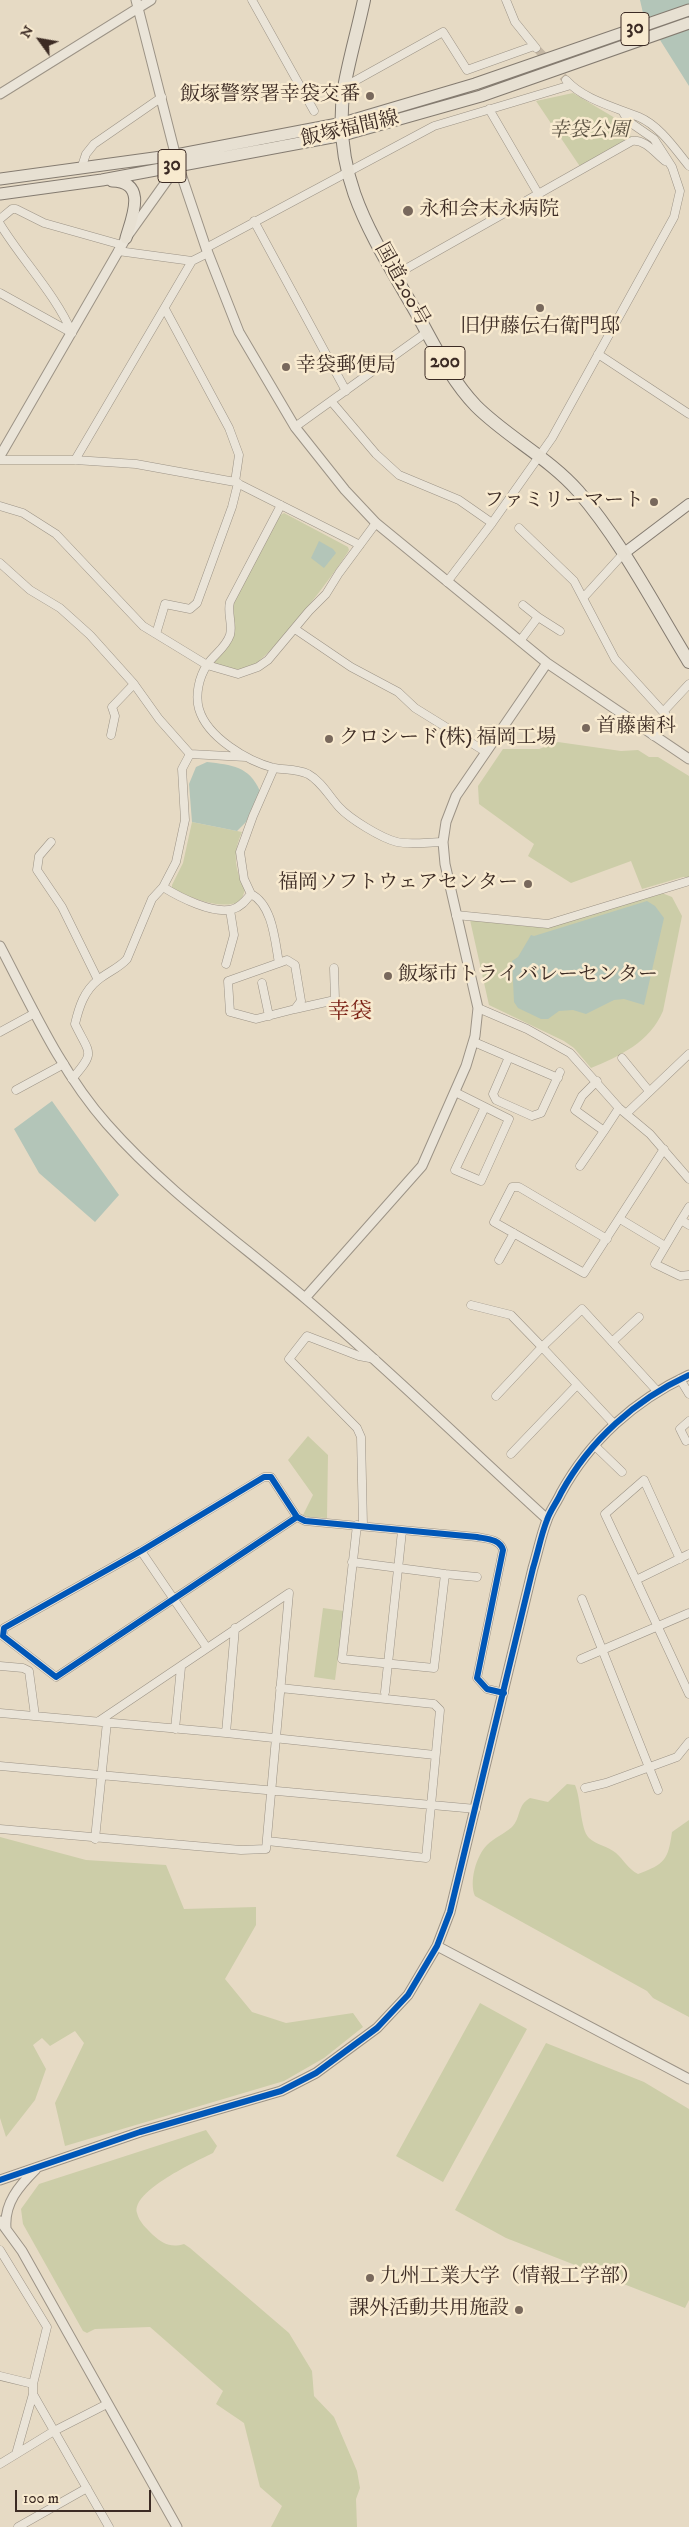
<!DOCTYPE html>
<html>
<head>
<meta charset="utf-8">
<style>
	body { margin:0 }
	#map { position:relative; width:689px; height:2527px; overflow:hidden; background:#e6dac4; font-family:"IM FELL DW Pica",serif }
	canvas { display:block }
	.north { position:absolute; left:15px; top:15px; width:50px; height:50px; -webkit-text-stroke:4px #f8eacf; paint-order:stroke; rotate:302deg; font-size:14px; font-weight:700; line-height:20px; text-align:center; color:#3c2b24 }
	.north::after { content:''; display:block; margin:auto; width:18px; height:22px; background:#3c2b24; clip-path:polygon(50% 0,100% 100%,50% 72%,0 100%) }
	.scale { position:absolute; left:15px; top:2490px; width:136px; height:22px; box-sizing:border-box; border:2px solid #3c2b24; border-top:0; padding-left:6px; font-size:15px; line-height:18px; white-space:nowrap; color:#3c2b24; -webkit-text-stroke:4px #f8eacf; paint-order:stroke }
</style>
</head>
<body>
<div id="map">
<canvas width="689" height="2527"></canvas>
<div class="north">N</div>
<div class="scale">100 m</div>
</div>
<script>
const g = document.querySelector('canvas').getContext('2d');
g.lineJoin = 'round';
function fillPath(path, color) { g.fillStyle = color; g.fill(path, 'evenodd'); }
function trace(path, color, width, dash) { g.strokeStyle = color; g.lineWidth = width; g.lineCap = dash ? 'butt' : 'round'; g.setLineDash(dash || []); g.stroke(path); }
function write(font, color, halo, rows, align = 'center') {
  g.font = font + ' "IM FELL DW Pica","Noto Serif JP",serif'; g.lineWidth = 5; g.setLineDash([]); g.textBaseline = 'middle'; g.strokeStyle = halo; g.fillStyle = color; for (const [text, x, y, turn = 0] of rows) {
    g.save(); g.translate(x, y); g.rotate((+turn || 0) * Math.PI / 180); g.textAlign = isNaN(turn) ? turn : align; if (halo) g.strokeText(text, 0, 0); g.fillText(text, 0, 0); g.restore();
  }
}
fillPath(new Path2D(`
	M573,93L615,118L621,128L633,138L581,168L536,101Z
	M284,513L348,547L349,550C337,571 269,660 250,667C236,672 226,668 213,664C243,635 223,631 233,602L279,516Z
	M558,742L621,751L638,750L649,757H658L689,776V877H683L642,889L631,861L571,883L528,856L534,844L479,804L478,786L503,749H539Z
	M192,822L242,832C232,854 235,869 245,890L241,901C220,911 193,898 172,889V885L183,863Z
	M662,893L672,897L682,916L663,1011C650,1042 620,1056 591,1068L574,1048L564,1041L489,1005L470,920L546,928Z
	M308,1436L328,1455L327,1518L308,1517L303,1515L313,1495L288,1460Z
	M323,1608L344,1611L335,1680L314,1677Z
	M567,1784L575,1785C581,1798 580,1829 589,1838C596,1845 608,1846 616,1853C624,1860 628,1869 638,1874C665,1864 668,1860 672,1832L689,1820V2017L653,1998L647,1991L475,1896C469,1882 476,1856 487,1845C494,1838 504,1834 512,1827C521,1818 517,1805 530,1798L548,1802Z
	M0,1837L86,1860L166,1865L184,1909L256,1907V1925L225,1979L252,2012L286,2023L353,2013L363,2027L324,2058L284,2081L65,2146L55,2103L84,2043L75,2031L50,2046L42,2038L33,2045L46,2069L35,2100L6,2137L0,2118Z
	M480,2003L527,2029L443,2182L396,2156Z
	M546,2043L644,2082L689,2109V2300L685,2308L506,2238L455,2210Z
	M206,2130L217,2146L213,2153C197,2161 131,2191 137,2213C139,2222 147,2229 153,2235C163,2244 171,2248 184,2244L190,2248L289,2333L312,2371L314,2396L334,2417L357,2471L360,2488L356,2499L357,2527H271L282,2506L260,2487L244,2423L216,2404L223,2391L150,2327L95,2329L87,2333L83,2331L23,2224L21,2209L39,2184Z`), '#cccda8');
fillPath(new Path2D(`
	M640,0H689V86L643,13Z
	M319,541L333,549L336,553L324,568L311,558Z
	M207,762C232,765 249,766 260,791L246,822L237,831L192,822L189,784L196,767Z
	M647,901L655,906L664,918L644,1005L624,999L614,1000L586,1014L573,1010L559,1011L548,1019H541L518,1008L514,1002L512,961L518,957L531,935L534,936Z
	M52,1101L119,1195L95,1222L39,1173L14,1129Z`), '#b3c5b8');
trace(new Path2D(`
	M538,50L566,80`), '#c4b7a4', 8, [8, 4]);
const minor = new Path2D(`
	M252,0L314,111
	M506,0L515,22L536,48
	M566,80C584,100 615,107 639,117C660,126 675,149 689,166
	M344,87L443,32L467,70L534,46
	M489,109L539,195
	M81,169L86,154L94,144L162,97
	M0,219L12,209H16L44,223L122,245
	M254,221L346,391
	M0,224C22,260 56,295 72,333
	M206,248L434,126L571,85
	M118,251L192,261
	M395,275L632,141C645,139 655,153 665,161
	M0,293L72,333
	M165,309L229,428L239,455L235,482
	M598,354L689,414
	M331,401L376,454L399,475L459,500L492,523
	M295,427L427,332
	M0,460H75L136,464L235,482L360,545
	M75,460L192,261L208,253
	M281,505L230,602C227,613 233,624 230,635C225,649 214,654 207,665C199,677 195,695 199,709C207,737 247,761 274,768C285,770 297,769 308,774C321,781 329,796 339,807C350,819 381,838 397,842C410,845 429,842 443,842
	M0,506L23,513L56,534L143,626L207,665L238,674L258,667L268,660L309,611L326,594L339,573L376,523
	M519,528L574,581L615,659L666,715L653,736
	M0,563L30,590L60,608L90,635L134,684L159,719L190,754L246,757
	M447,582L492,523L552,438L674,217L680,191L672,167L654,139L628,121L623,112
	M584,597L623,554
	M523,605L538,617
	M295,629L351,667L398,692L415,708L486,752
	M156,634L165,604L190,609L197,603L232,507L238,483
	M520,641L538,617L560,631
	M663,712L689,684
	M111,735L115,716L112,707L134,684
	M274,768L253,816L240,852L244,879L251,894C273,905 275,942 279,963L287,960L295,965L301,1001L295,1009L256,1019L230,1012L228,981L279,963
	M51,842L39,856L37,870L62,907L98,980
	M163,887C179,897 214,915 233,909C241,907 246,900 251,894
	M456,915L548,924L689,881
	M226,964L234,935L230,910
	M262,983L269,1016
	M478,1008L527,1029L570,1053L619,1108L650,1134L689,1179
	M295,1009L335,1000L334,968
	M0,1032L35,1013
	M474,1042L558,1078
	M509,1057L493,1094L496,1100L532,1116L541,1113L560,1072
	M622,1058L649,1091
	M72,1079C96,1051 90,1055 75,1024C79,1007 84,991 98,980C108,972 119,968 127,959L152,899L163,887L176,862L185,820L182,769L190,754
	M597,1081L582,1096L575,1110L604,1131L619,1108
	M16,1090L64,1064
	M455,1092L509,1119L481,1181L455,1170L485,1107
	M627,1113L689,1054
	M580,1166L604,1131
	M620,1219L665,1246
	M681,1220L689,1207
	M689,1225L681,1220L655,1264L680,1276L689,1275
	M607,1239L519,1187H512L494,1222L584,1273L664,1149
	M499,1260L514,1233
	M471,1305L511,1315L542,1347L496,1396
	M612,1342L639,1317
	M680,1379L689,1394
	M614,1424L542,1347L582,1309L658,1392
	M686,1441L680,1429L689,1421
	M594,1445L622,1472
	M511,1454L577,1385
	M297,1517L56,1677L3,1636L4,1628L141,1551L264,1477H271L297,1517L305,1521L477,1537C487,1539 500,1539 503,1550L477,1678L487,1689L504,1693
	M363,1525L361,1437L357,1428L289,1359L307,1336L359,1356L375,1359
	M141,1551L207,1648
	M689,1554L636,1580L689,1694
	M352,1562L445,1574L434,1668L342,1659L357,1525
	M445,1574L477,1577
	M636,1580L605,1514L644,1480L680,1559
	M582,1599L658,1790
	M581,1659L689,1613
	M0,1666L23,1668L29,1671L35,1716
	M385,1692L402,1531
	M0,1713L226,1733L435,1755
	M175,1729L181,1667
	M226,1733L235,1628
	M0,1766L476,1809
	M585,1788L606,1783L677,1757L689,1742
	M0,1829L241,1850L266,1849L289,1593L99,1721
	M95,1839L107,1722
	M267,1841L426,1858L440,1710L434,1704L280,1688
	M0,2250L47,2327L33,2384V2394L109,2527
	M0,2376L33,2384
	M16,2454L33,2394
	M0,2464L54,2431L107,2404
	M18,2527L87,2488`);
const tertiary = new Path2D(`
	M136,0L178,165L206,248L239,332L295,427L345,490L376,523L547,663L689,759
	M0,94L151,0
	M0,456L126,238L178,165
	M0,946C32,1007 61,1072 107,1124C166,1191 239,1242 306,1299C389,1370 467,1446 547,1519
	M305,1298L422,1166L466,1066L475,1036L478,1008L445,864L443,842L446,822L456,796L547,663
	M437,1946L689,2079
	M0,2180L140,2132L281,2091L316,2073L377,2028L408,1995L437,1946L450,1912L533,1568C538,1552 541,1535 547,1520C550,1511 557,1502 561,1493C590,1440 635,1400 689,1375
	M0,2221L22,2251L177,2527
	M6,2228C4,2203 19,2186 36,2169`);
const secondary = new Path2D(`
	M623,554L689,504`);
const primary = new Path2D(`
	M0,179L176,155L343,123L475,84L689,10
	M112,181C148,182 132,217 126,238
	M0,194L102,180L343,135L481,96L689,23`);
const trunk = new Path2D(`
	M364,0C358,29 349,59 344,88C331,176 371,234 413,307C432,340 449,378 476,406C507,437 549,458 578,491C622,542 654,605 689,662`);
trace(minor, '#9c9386', 9);
trace(tertiary, '#9c9386', 11);
trace(secondary, '#847b70', 12);
trace(primary, '#847b70', 13);
trace(trunk, '#847b70', 14);
trace(minor, '#eae4d8', 8);
trace(tertiary, '#eae4d8', 9);
trace(secondary, '#eae4d8', 10);
trace(primary, '#e7e0d2', 11);
trace(trunk, '#e7e0d2', 12);
trace(new Path2D(`
	M297,1517L56,1677L3,1636L4,1628L141,1551L264,1477H271L297,1517L305,1521L477,1537C487,1539 500,1539 503,1550L477,1678L487,1689L504,1693
	M0,2180L140,2132L281,2091L316,2073L377,2028L408,1995L437,1946L450,1912L533,1568C538,1552 541,1535 547,1520C550,1511 557,1502 561,1493C590,1440 635,1400 689,1375`), '#0057b8', 6);
for (const [x, y, r, color] of [
	[370,96,5,"#78685c"],
	[408,211,6,"#78685c"],
	[540,308,5,"#78685c"],
	[286,367,5,"#78685c"],
	[654,502,5,"#78685c"],
	[586,728,5,"#78685c"],
	[329,739,5,"#78685c"],
	[528,884,5,"#78685c"],
	[388,976,5,"#78685c"],
	[370,2278,5,"#78685c"],
	[519,2310,5,"#78685c"]
]) { const dot = new Path2D(); dot.arc(x, y, r, 0, 2 * Math.PI); g.fillStyle = color; g.fill(dot); trace(dot, '#f8eacf', 2); }
for (const [x, y, w] of [
	[635,29,28],
	[172,166,28],
	[445,363,40]
]) { const box = new Path2D(); box.roundRect(x - w / 2, y - 16.5, w, 33, 4); g.fillStyle = '#f8eacf'; g.fill(box); trace(box, '#3c2b24', 1); }
write('bold 19px', '#3c2b24', null, [
	["30",635,29],
	["30",172,166],
	["200",445,363]
]);
write('20px', '#3c2b24', '#f8eacf', [
	["飯塚警察署幸袋交番",360,96,"right"],
	["永和会末永病院",419,211],
	["旧伊藤伝右衛門邸",540,328,"center"],
	["幸袋郵便局",296,367],
	["ファミリーマート",644,502,"right"],
	["首藤歯科",596,728],
	["クロシード(株) 福岡工場",339,739],
	["福岡ソフトウェアセンター",518,884,"right"],
	["飯塚市トライバレーセンター",398,976],
	["九州工業大学（情報工学部）",380,2278],
	["課外活動共用施設",509,2310,"right"]
], 'left');
write('20px', '#3c2b24', '#f8eacf', [
	["飯塚福間線",350,130,-13],
	["国道200号",401,285,61]
]);
write('italic 20px', '#5a5140', '#f8eacf', [
	["幸袋公園",589,132]
]);
write('22px', '#7a1f14', '#f8eacf', [
	["幸袋",350,1013]
]);
</script>
</body>
</html>
